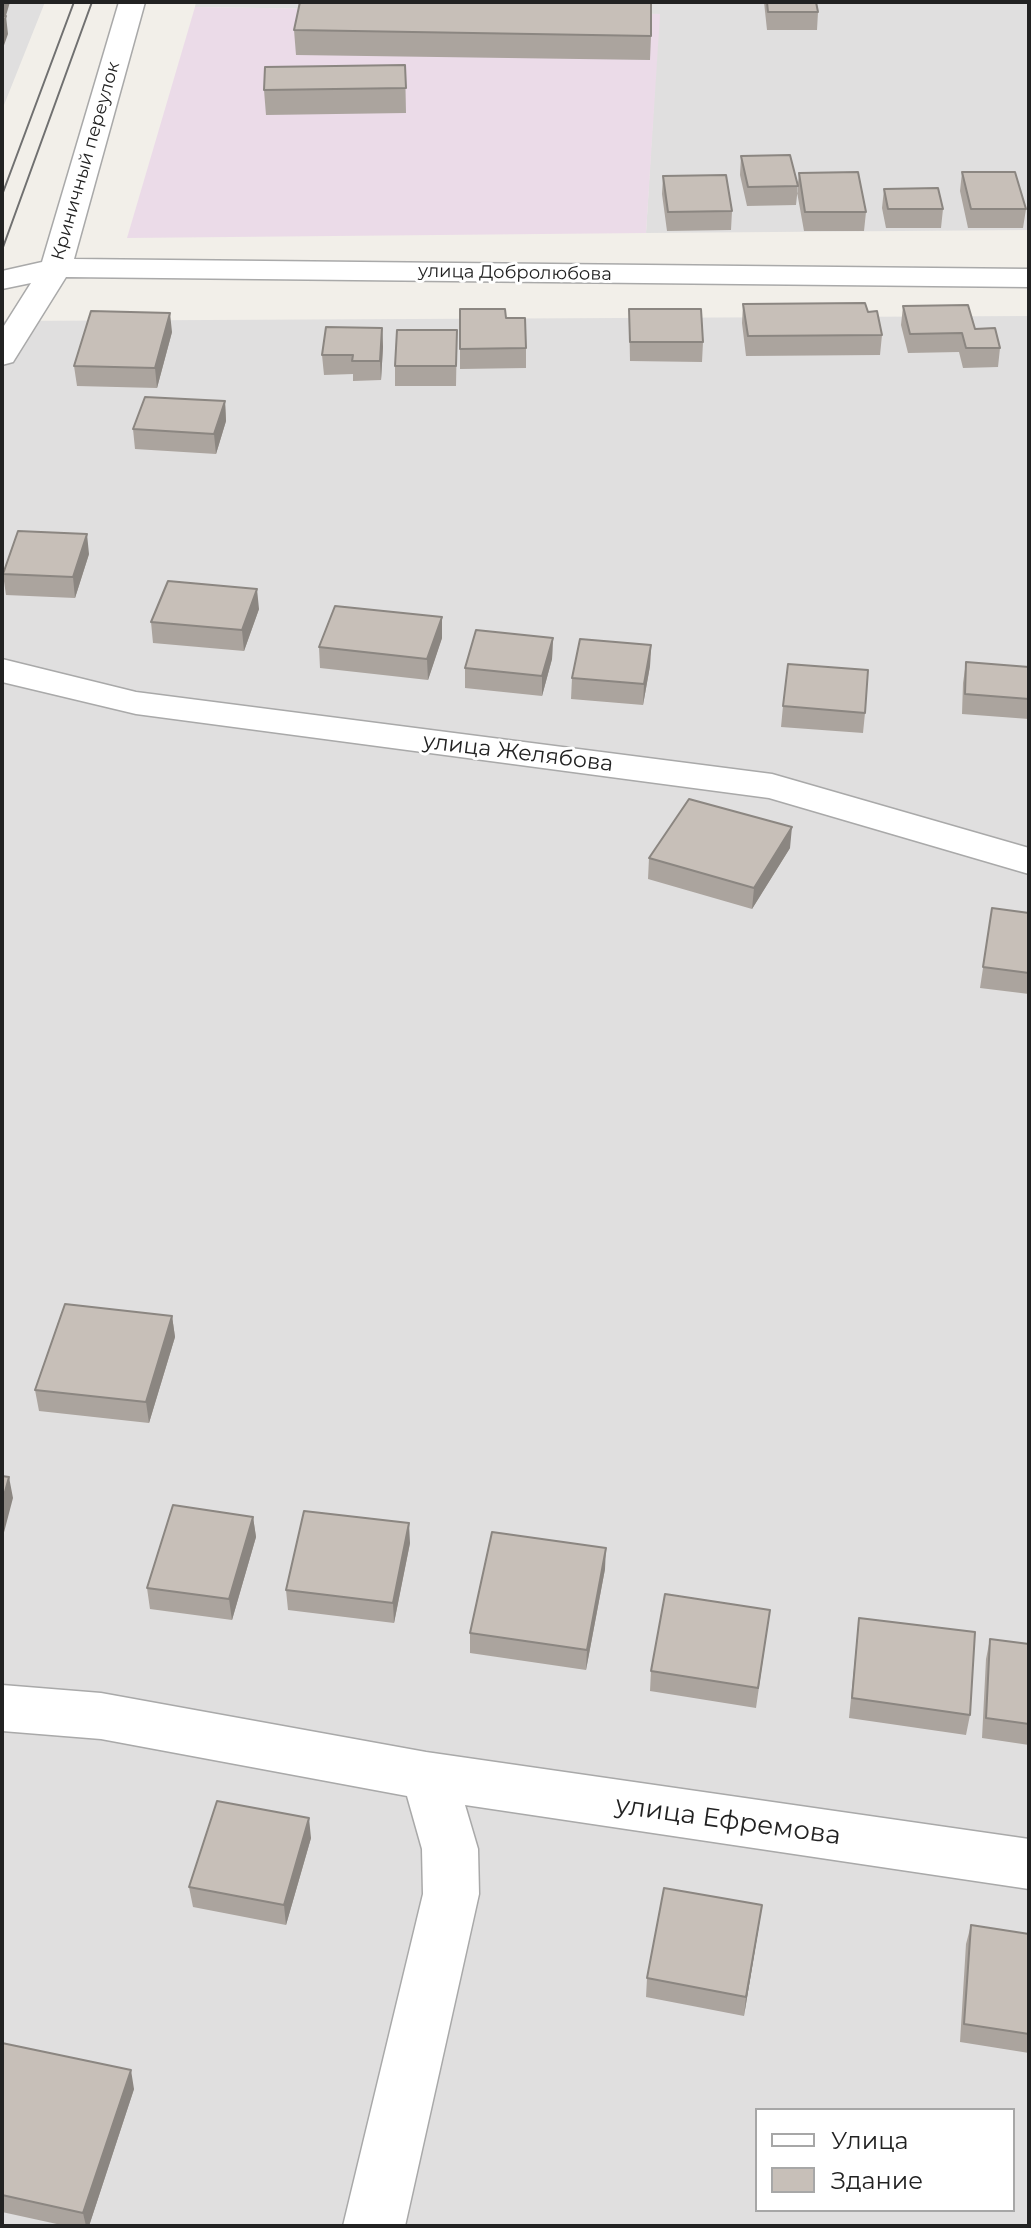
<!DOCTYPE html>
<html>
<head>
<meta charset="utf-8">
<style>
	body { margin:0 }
	#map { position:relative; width:1031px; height:2228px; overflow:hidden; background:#f2efe9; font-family:Montserrat,sans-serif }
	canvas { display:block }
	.frame { position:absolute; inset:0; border:4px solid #222; pointer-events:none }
	.legend { position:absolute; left:755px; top:2108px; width:260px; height:104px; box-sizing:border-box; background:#fff; border:2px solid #a7a7a7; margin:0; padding:10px 14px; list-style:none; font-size:24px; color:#222 }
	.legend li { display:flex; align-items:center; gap:16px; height:40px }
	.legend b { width:40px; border:2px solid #a7a7a7 }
</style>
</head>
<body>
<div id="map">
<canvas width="1031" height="2228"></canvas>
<div class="frame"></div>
<ul class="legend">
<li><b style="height:10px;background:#fff"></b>Улица</li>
<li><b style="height:22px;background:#c7bfb8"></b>Здание</li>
</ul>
</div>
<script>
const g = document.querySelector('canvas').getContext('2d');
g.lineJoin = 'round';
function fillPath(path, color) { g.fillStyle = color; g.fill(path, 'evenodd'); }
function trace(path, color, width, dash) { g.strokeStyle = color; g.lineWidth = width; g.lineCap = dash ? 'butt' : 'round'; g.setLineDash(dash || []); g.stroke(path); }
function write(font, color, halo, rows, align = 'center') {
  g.font = font + ' Montserrat,sans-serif'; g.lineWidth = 6; g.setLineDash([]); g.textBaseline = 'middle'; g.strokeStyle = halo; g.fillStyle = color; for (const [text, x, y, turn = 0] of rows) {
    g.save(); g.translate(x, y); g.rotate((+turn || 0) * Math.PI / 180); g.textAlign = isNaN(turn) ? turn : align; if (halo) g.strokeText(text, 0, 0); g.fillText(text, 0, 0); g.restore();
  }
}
fillPath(new Path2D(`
	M2,2H45L2,110Z
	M196,2H1029V230L646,233L659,14L195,7Z
	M1029,316V2226H2V321ZM757,2110H1013V2210H757Z`), '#e0dfdf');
fillPath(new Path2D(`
	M195,7L660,14L646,233L127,238Z`), '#ebdbe8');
const street = new Path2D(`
	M119,2H145L74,259L1029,269V287L66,277L13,362L2,365V329L31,283L2,289V271L42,262Z
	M2,659L136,692L772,774L1029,848V874L769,798L136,714L2,682Z
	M2,1685L101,1693L426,1752L1029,1839V1889L465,1805L478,1849L479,1894L405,2226H343L423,1894L422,1849L407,1796L101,1739L2,1731Z`);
trace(street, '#a9a9a9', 3);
fillPath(street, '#fff');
trace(new Path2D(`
	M2,195L74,2
	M2,250L92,2`), '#707070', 2);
fillPath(new Path2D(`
	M764,2H816L818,12L817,30H767Z
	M294,30L651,36L650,60L296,55Z
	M405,65L406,113L266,115L264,90Z
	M741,156L798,186L796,205L747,206L740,175Z
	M962,172L1026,209L1023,228H968L960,191Z
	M799,173L866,212L864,231H804L797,192Z
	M663,176L732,211L731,230L667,231L662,194Z
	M884,189L943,209L941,228H886L882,208Z
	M743,304L868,312L882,335L880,355L746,356L742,323Z
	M903,306L975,329L1000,348L998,367L963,368L959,352L908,353L901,325Z
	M460,309L506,318L526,348V368L460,369Z
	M629,309L703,342L702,362L630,361Z
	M382,328L383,347L381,380L353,381V374L324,375L322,355Z
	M457,330L456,386H395V366Z
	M172,332L157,388L77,386L74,366Z
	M225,401L226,421L216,454L135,449L133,429Z
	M89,554L75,598L6,595L3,574Z
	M259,609L244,651L153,643L151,622Z
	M442,617V638L428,680L320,668L319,647Z
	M553,638L552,659L542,696L465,688V668Z
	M651,645L650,666L643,705L571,699L572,678Z
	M966,662L1029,667V719L962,714L963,683Z
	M783,706L865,713L863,733L781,727Z
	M790,848L752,909L648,879L649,858Z
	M992,908L1029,913V994L980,988Z
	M172,1316L175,1337L149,1423L39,1411L35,1390Z
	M253,1517L256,1537L232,1620L150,1609L147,1588Z
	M410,1543L394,1623L288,1610L286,1590Z
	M605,1569L586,1670L470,1653V1633Z
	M859,1618L970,1715L966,1735L849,1718Z
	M767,1631L756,1708L650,1691L651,1671Z
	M990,1639L1029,1644V1745L982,1738L986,1659Z
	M311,1838L286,1925L193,1907L189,1887Z
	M759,1925L744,2016L646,1997L647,1978Z
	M971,1925L1029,1934V2053L960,2042L966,1944Z
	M2,2043L134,2089L89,2226H66L2,2212Z`), '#aba49e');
fillPath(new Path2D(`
	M2,2H10L5,19L6,16L8,34L2,51Z
	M170,313L172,332L157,388L155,368Z
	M382,328L383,347L381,380L380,361Z
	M225,401L226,421L216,454L214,434Z
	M87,534L89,554L75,598L73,577Z
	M257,589L259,609L244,651L242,630Z
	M442,617V638L428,680L427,659Z
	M553,638L552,659L542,696V676Z
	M651,645L650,666L643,705L644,684Z
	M792,827L790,848L752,909L754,888Z
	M172,1316L175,1337L149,1423L146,1402Z
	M9,1477L13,1498L2,1540V1503Z
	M253,1517L256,1537L232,1620L229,1599Z
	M409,1523L410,1543L394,1623L393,1603Z
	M606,1548L605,1569L586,1670L587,1650Z
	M309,1818L311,1838L286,1925L284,1905Z
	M762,1905L759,1925L744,2016L746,1997Z
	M131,2070L134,2089L89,2226H86L83,2213Z`), '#8b8681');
const building = new Path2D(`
	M300,2H651V36L294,30Z
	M767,2H816L818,12H768Z
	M2,16H6L2,26Z
	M405,65L406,88L264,90L265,67Z
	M790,155L798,186L748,187L741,156Z
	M858,172L866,212H805L799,173Z
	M962,172H1015L1026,209H971Z
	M726,175L732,211L668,212L663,176Z
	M938,188L943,209H888L884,189Z
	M865,303L868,312L877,311L882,335L748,336L743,304Z
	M968,305L975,329L995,328L1000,348H966L962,333L910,334L903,306Z
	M460,309H505L506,318H525L526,348L460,349Z
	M629,309H701L703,342H630Z
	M91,311L170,313L155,368L74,366Z
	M326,327L382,328L380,361H352L353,355H322Z
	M397,330H457L456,366H395Z
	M145,397L225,401L214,434L133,429Z
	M18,531L87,534L73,577L3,574Z
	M168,581L257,589L242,630L151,622Z
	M335,606L442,617L427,659L319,647Z
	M476,630L553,638L542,676L465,668Z
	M580,639L651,645L644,684L572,678Z
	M966,662L1029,667V699L965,694Z
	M788,664L868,670L865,713L783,706Z
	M689,799L792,827L754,888L649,858Z
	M992,908L1029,913V973L983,967Z
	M65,1304L172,1316L146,1402L35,1390Z
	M2,1476L9,1477L2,1503Z
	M173,1505L253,1517L229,1599L147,1588Z
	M304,1511L409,1523L393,1603L286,1590Z
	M492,1532L606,1548L587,1650L470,1633Z
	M665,1594L770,1610L758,1688L651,1671Z
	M859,1618L975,1632L970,1715L852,1698Z
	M990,1639L1029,1644V1724L986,1718Z
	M217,1801L309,1818L284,1905L189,1887Z
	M664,1888L762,1905L746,1997L647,1978Z
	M971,1925L1029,1934V2034L964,2024Z
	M2,2043L131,2070L83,2213L2,2195Z`);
fillPath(building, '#c7bfb8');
trace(building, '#8b8681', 2);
write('18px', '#222', '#fff', [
	["Криничный переулок",86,161,-74],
	["улица Добролюбова",515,273,1]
]);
write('22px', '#222', '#fff', [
	["улица Желябова",518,753,7]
]);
write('26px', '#222', '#fff', [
	["улица Ефремова",728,1821,8]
]);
</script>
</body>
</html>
